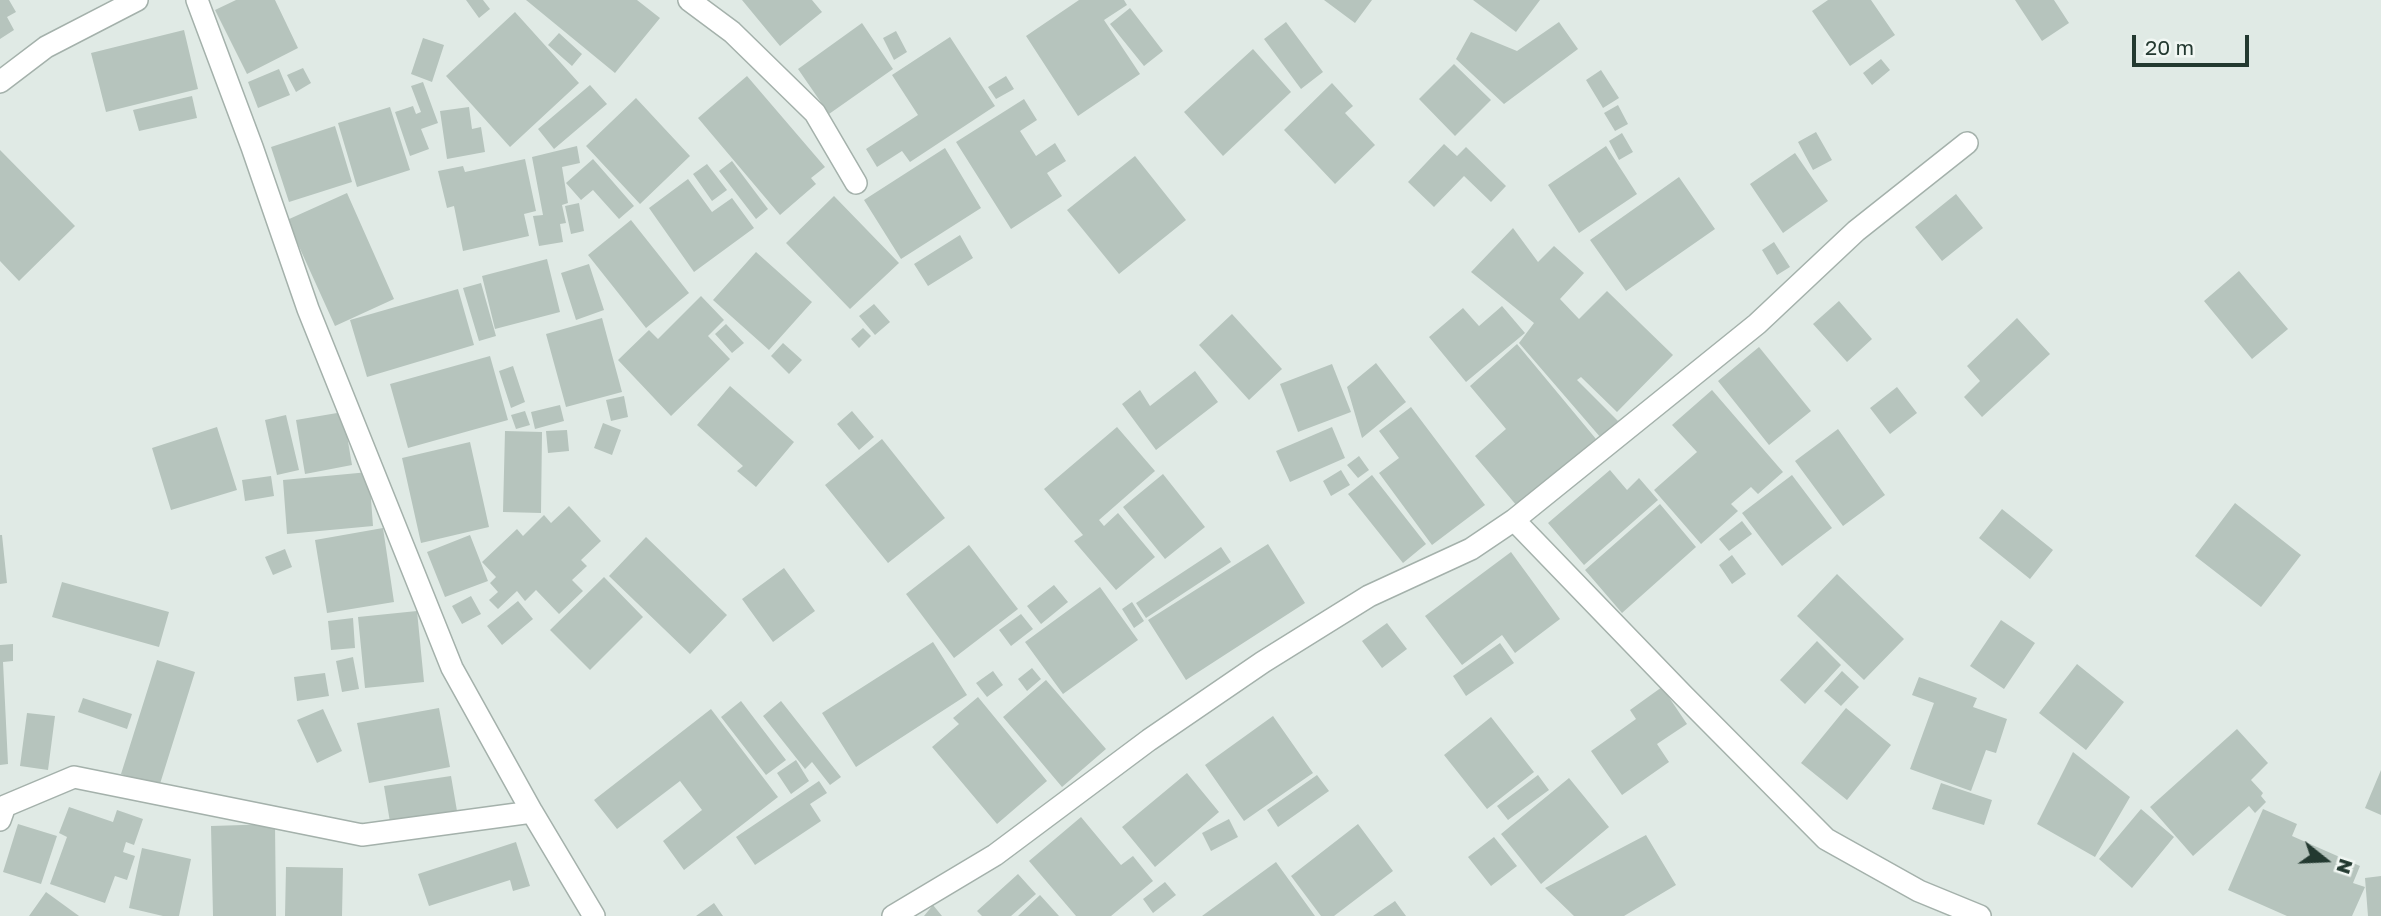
<!DOCTYPE html>
<html>
<head>
<meta charset="utf-8">
<style>
	body { margin:0 }
	#map { position:relative; width:2381px; height:916px; overflow:hidden; background:#e0eae5; font-family:"Golos Text",sans-serif }
	canvas { display:block }
	.north { position:absolute; left:2290px; top:825px; width:70px; height:70px; -webkit-text-stroke:5px #f1f7f3; paint-order:stroke; rotate:108deg; font-size:19px; font-weight:700; line-height:28px; text-align:center; color:#233930 }
	.north::after { content:''; display:block; margin:auto; width:24px; height:32px; background:#233930; clip-path:polygon(50% 0,100% 100%,50% 72%,0 100%) }
	.scale { position:absolute; left:2132px; top:35px; width:117px; height:32px; box-sizing:border-box; border:4px solid #233930; border-top:0; padding-left:9px; font-size:21px; line-height:24px; white-space:nowrap; color:#233930; -webkit-text-stroke:5px #f1f7f3; paint-order:stroke }
</style>
</head>
<body>
<div id="map">
<canvas width="2381" height="916"></canvas>
<div class="north">N</div>
<div class="scale">20 m</div>
</div>
<script>
const g = document.querySelector('canvas').getContext('2d');
g.lineJoin = 'round';
function fillPath(path, color) { g.fillStyle = color; g.fill(path, 'evenodd'); }
function trace(path, color, width, dash) { g.strokeStyle = color; g.lineWidth = width; g.lineCap = dash ? 'butt' : 'round'; g.setLineDash(dash || []); g.stroke(path); }
fillPath(new Path2D(`
	M0,0H9L16,12L7,17L14,30L0,39Z
	M236,0H275L298,48L247,74L215,10Z
	M466,0H483L490,9L479,18Z
	M526,0H637L660,18L615,73Z
	M742,0H812L822,12L780,46Z
	M1079,0H1124L1127,5L1104,20L1140,74L1078,116L1026,36Z
	M1324,0H1372L1355,23Z
	M1473,0H1540L1516,32Z
	M1828,0H1871L1895,35L1850,66L1812,11Z
	M2015,0H2054L2069,23L2042,41Z
	M1130,8L1163,51L1144,66L1110,24Z
	M515,12L579,83L510,147L446,76Z
	M1286,22L1323,72L1301,89L1264,39Z
	M1559,22L1578,49L1504,104L1456,59L1471,32L1517,51Z
	M862,23L893,69L829,114L798,69Z
	M184,30L198,89L106,112L91,53Z
	M896,31L907,52L894,60L883,38Z
	M559,33L582,54L572,66L548,45Z
	M950,37L995,106L910,162L902,151L877,167L866,149L918,115L892,75Z
	M423,38L444,45L432,82L411,74Z
	M1253,49L1291,92L1223,156L1184,112Z
	M1881,59L1890,70L1872,85L1863,73Z
	M1454,64L1491,100L1455,136L1419,99Z
	M303,68L311,83L296,92L287,75Z
	M279,69L290,95L258,108L248,82Z
	M1601,70L1619,98L1603,108L1586,80Z
	M747,76L825,167L811,178L816,184L780,215L698,118Z
	M1006,76L1014,89L996,99L988,87Z
	M423,82L438,123L421,129L429,149L410,156L395,112L413,106L416,114L421,112L411,86Z
	M1332,83L1353,106L1345,113L1375,145L1335,184L1284,130Z
	M590,85L607,104L554,149L538,129Z
	M192,96L197,118L139,131L133,110Z
	M636,98L690,156L640,204L586,146Z
	M1024,99L1037,120L1020,131L1036,156L1055,143L1066,161L1047,173L1062,196L1011,229L956,142Z
	M1618,105L1628,124L1615,131L1604,113Z
	M390,107L410,170L357,187L338,123Z
	M469,107L472,129L481,127L485,152L447,159L440,111Z
	M335,126L352,182L289,202L271,147Z
	M1816,132L1832,160L1813,170L1798,142Z
	M1622,133L1633,152L1619,160L1609,141Z
	M1444,144L1457,156L1466,147L1506,186L1491,202L1464,176L1434,207L1408,182Z
	M577,146L580,163L562,167L568,203L562,205L566,223L560,224L563,242L539,246L533,216L543,215L532,157Z
	M1606,146L1637,194L1579,233L1548,185Z
	M945,148L981,208L901,259L864,200Z
	M0,150L75,226L19,281L0,261Z
	M1795,153L1828,201L1783,233L1750,184Z
	M1135,156L1186,220L1119,274L1067,210Z
	M525,159L536,211L524,214L529,236L463,251L454,206L447,208L438,171L463,166L465,172Z
	M593,159L634,206L619,219L593,190L581,200L566,183Z
	M732,161L768,209L756,219L719,171Z
	M707,164L727,190L712,201L693,174Z
	M1679,177L1715,229L1626,291L1590,240Z
	M688,179L712,212L732,198L754,228L694,272L649,208Z
	M347,193L394,299L335,326L287,220Z
	M1956,194L1983,228L1942,261L1915,227Z
	M834,196L899,263L850,309L786,243Z
	M579,203L584,231L571,234L565,206Z
	M631,220L689,293L646,328L588,255Z
	M1513,228L1538,262L1554,246L1584,273L1560,299L1579,319L1607,291L1673,355L1617,412L1581,377L1577,380L1618,421L1601,438L1519,343L1534,323L1471,272Z
	M960,235L973,258L928,286L914,264Z
	M1774,242L1790,267L1777,275L1762,250Z
	M756,252L812,302L769,350L713,300Z
	M547,259L560,312L495,329L482,276Z
	M589,264L604,310L576,320L561,273Z
	M2239,271L2288,329L2252,359L2204,301Z
	M481,283L496,336L479,341L463,288Z
	M458,289L474,345L367,377L350,320Z
	M701,296L724,320L708,336L730,359L671,416L618,360L649,330L658,339Z
	M1839,301L1872,339L1847,362L1813,324Z
	M874,304L890,322L875,335L859,316Z
	M1502,306L1525,333L1466,382L1429,337L1463,308L1479,326Z
	M1232,314L1282,369L1249,400L1199,345Z
	M602,318L622,392L566,407L546,334Z
	M2017,318L2050,354L1982,417L1964,397L1980,381L1967,366Z
	M726,324L744,343L732,353L715,334Z
	M863,328L871,336L859,348L851,339Z
	M783,343L802,360L789,374L771,356Z
	M1517,344L1596,439L1517,506L1475,456L1506,429L1470,386Z
	M1759,347L1811,411L1769,445L1718,381Z
	M490,356L508,420L408,448L390,384Z
	M1376,363L1406,402L1362,438L1347,387Z
	M1332,364L1351,412L1298,432L1280,384Z
	M513,366L525,402L511,408L499,371Z
	M1195,371L1218,402L1156,450L1122,404L1140,390L1150,406Z
	M730,386L794,442L756,487L737,471L743,466L697,425Z
	M1897,387L1917,413L1890,434L1870,408Z
	M1712,390L1783,472L1758,494L1751,487L1731,504L1738,511L1701,544L1654,490L1697,452L1672,425Z
	M624,396L628,417L611,421L606,400Z
	M560,405L564,421L535,429L531,412Z
	M1411,407L1485,505L1432,545L1379,473L1399,458L1379,431Z
	M525,411L530,425L516,429L511,415Z
	M852,411L874,437L859,450L837,424Z
	M343,412L352,465L305,474L296,420Z
	M286,415L299,470L277,475L265,420Z
	M603,423L621,430L612,455L594,448Z
	M217,427L237,490L171,510L152,448Z
	M1117,427L1155,471L1099,520L1104,526L1118,513L1155,557L1116,590L1074,541L1083,535L1044,489Z
	M1332,427L1345,458L1290,482L1276,451Z
	M1838,429L1885,495L1843,526L1795,461Z
	M567,430L569,451L548,453L546,431Z
	M505,431L542,432L541,513L503,512Z
	M882,439L945,518L888,563L825,485Z
	M470,442L489,527L421,543L402,458Z
	M1359,456L1369,470L1358,478L1347,465Z
	M1341,470L1350,485L1331,496L1323,481Z
	M1610,470L1627,490L1639,478L1658,500L1584,565L1548,523Z
	M369,472L373,526L287,534L283,480Z
	M1163,474L1205,527L1165,559L1123,507Z
	M1372,475L1426,544L1403,563L1348,494Z
	M1792,475L1832,528L1782,566L1742,513Z
	M271,476L274,496L245,501L242,480Z
	M2235,503L2301,555L2261,607L2195,556Z
	M1660,504L1696,547L1622,613L1585,570Z
	M569,506L601,541L581,560L587,566L572,580L583,591L559,614L536,590L525,601L517,591L498,609L489,600L498,592L490,583L496,577L482,562L517,529L523,536L544,515L551,523Z
	M2002,509L2053,550L2030,579L1979,538Z
	M1742,521L1752,534L1729,551L1719,539Z
	M383,528L394,602L327,613L315,540Z
	M0,535H2L7,583L0,584Z
	M470,535L488,581L445,597L427,552Z
	M646,537L727,615L690,654L609,576Z
	M1268,544L1305,603L1186,680L1148,620Z
	M969,545L1018,609L954,658L906,594Z
	M1221,547L1231,562L1146,618L1136,603Z
	M285,549L292,567L273,575L265,557Z
	M1511,552L1560,619L1515,653L1502,635L1462,665L1425,616Z
	M1732,555L1746,574L1732,584L1719,565Z
	M784,568L815,611L773,642L742,599Z
	M1837,574L1904,639L1864,680L1797,616Z
	M604,577L643,617L590,670L550,630Z
	M62,582L169,612L159,647L52,617Z
	M1054,585L1068,602L1041,624L1027,606Z
	M1100,587L1138,640L1063,694L1025,642Z
	M471,596L481,614L462,624L452,606Z
	M518,601L533,619L502,645L487,626Z
	M1132,602L1144,621L1134,628L1122,609Z
	M417,611L424,682L365,688L358,617Z
	M1021,614L1033,629L1011,646L999,630Z
	M353,618L355,648L331,650L328,621Z
	M2001,620L2035,643L2004,689L1970,666Z
	M1387,623L1407,649L1382,668L1362,641Z
	M1817,641L1841,665L1805,704L1780,680Z
	M933,642L967,695L856,767L822,713Z
	M1500,643L1514,663L1466,696L1453,676Z
	M13,644V661L3,662L8,764L0,765V645Z
	M353,657L359,689L342,692L336,661Z
	M157,660L195,672L159,787L121,774Z
	M2077,664L2124,702L2086,750L2039,713Z
	M1032,668L1041,679L1027,691L1018,679Z
	M993,671L1003,685L987,697L976,683Z
	M1842,671L1859,687L1841,706L1824,691Z
	M325,673L329,696L297,701L294,677Z
	M1919,677L1977,698L1973,707L2007,719L1996,753L1986,750L1971,791L1910,769L1934,703L1912,695Z
	M1046,680L1106,749L1062,787L1003,717Z
	M1662,687L1687,724L1657,744L1669,762L1622,795L1591,751L1636,719L1630,710Z
	M978,697L1047,781L997,824L932,747L959,724L953,718Z
	M83,698L132,714L127,729L78,712Z
	M741,701L786,760L766,775L721,717Z
	M781,701L841,777L830,785L812,762L805,769L763,716Z
	M439,708L450,767L369,783L357,723Z
	M1846,708L1891,745L1847,800L1801,763Z
	M323,709L342,751L317,763L297,720Z
	M711,709L778,797L684,870L663,841L702,810L680,781L617,829L594,800Z
	M27,713L55,716L48,770L20,766Z
	M1273,716L1313,773L1244,821L1205,765Z
	M1491,717L1534,772L1487,809L1444,755Z
	M2237,729L2268,763L2251,780L2263,793L2261,796L2266,802L2255,813L2249,806L2193,856L2150,807Z
	M2073,752L2130,797L2095,857L2037,824Z
	M796,760L809,781L791,794L777,773Z
	M2381,770V815L2365,808Z
	M1187,773L1219,812L1155,867L1122,827Z
	M1317,775L1329,791L1278,827L1267,810Z
	M1538,775L1549,790L1508,820L1497,806Z
	M451,776L457,811L390,822L384,786Z
	M1569,778L1609,827L1541,884L1501,834Z
	M819,781L827,793L810,804L821,821L755,865L736,837Z
	M1941,783L1992,800L1984,825L1932,809Z
	M69,807L113,822L117,810L143,819L134,845L126,842L123,852L135,856L127,880L115,876L105,903L50,884L67,837L59,833Z
	M2141,809L2174,837L2132,888L2099,859Z
	M2263,809L2297,824L2292,836L2360,866L2353,883L2365,887L2352,916H2287L2228,890Z
	M1081,817L1121,865L1133,856L1153,881L1111,916H1076L1029,861Z
	M1229,819L1238,837L1211,851L1202,833Z
	M18,824L57,836L41,884L3,872Z
	M275,824L276,916H213L211,826Z
	M1358,824L1393,871L1334,916H1321L1291,876Z
	M1646,835L1676,885L1624,916H1574L1545,888Z
	M1494,837L1517,866L1491,886L1468,857Z
	M516,842L530,886L513,891L510,880L429,906L418,874Z
	M142,848L191,859L179,916H163L129,908Z
	M1276,862L1315,916H1202Z
	M286,867L343,868L342,916H285Z
	M1018,874L1036,894L1011,916H982L977,911Z
	M2381,876V916H2368L2365,878Z
	M1165,882L1176,895L1153,913L1143,899Z
	M46,892L79,916H29Z
	M1040,895L1059,916H1018Z
	M1395,901L1406,916H1373Z
	M714,903L723,916H696Z
	M933,905L942,916H924Z`), '#b6c4bd');
const minor = new Path2D(`
	M197,0L252,147L308,309L452,668L532,812L594,916
	M689,0L732,32L815,113L856,183
	M0,82L46,47L137,0
	M1514,520L1683,695L1826,839L1919,891L1980,916
	M0,820L5,806L74,777L362,835L532,812
	M893,916L995,855L1149,740L1263,662L1369,596L1471,549L1514,520L1757,324L1856,231L1967,143`);
trace(minor, '#a4b1ab', 24);
trace(minor, '#fff', 21);
</script>
</body>
</html>
